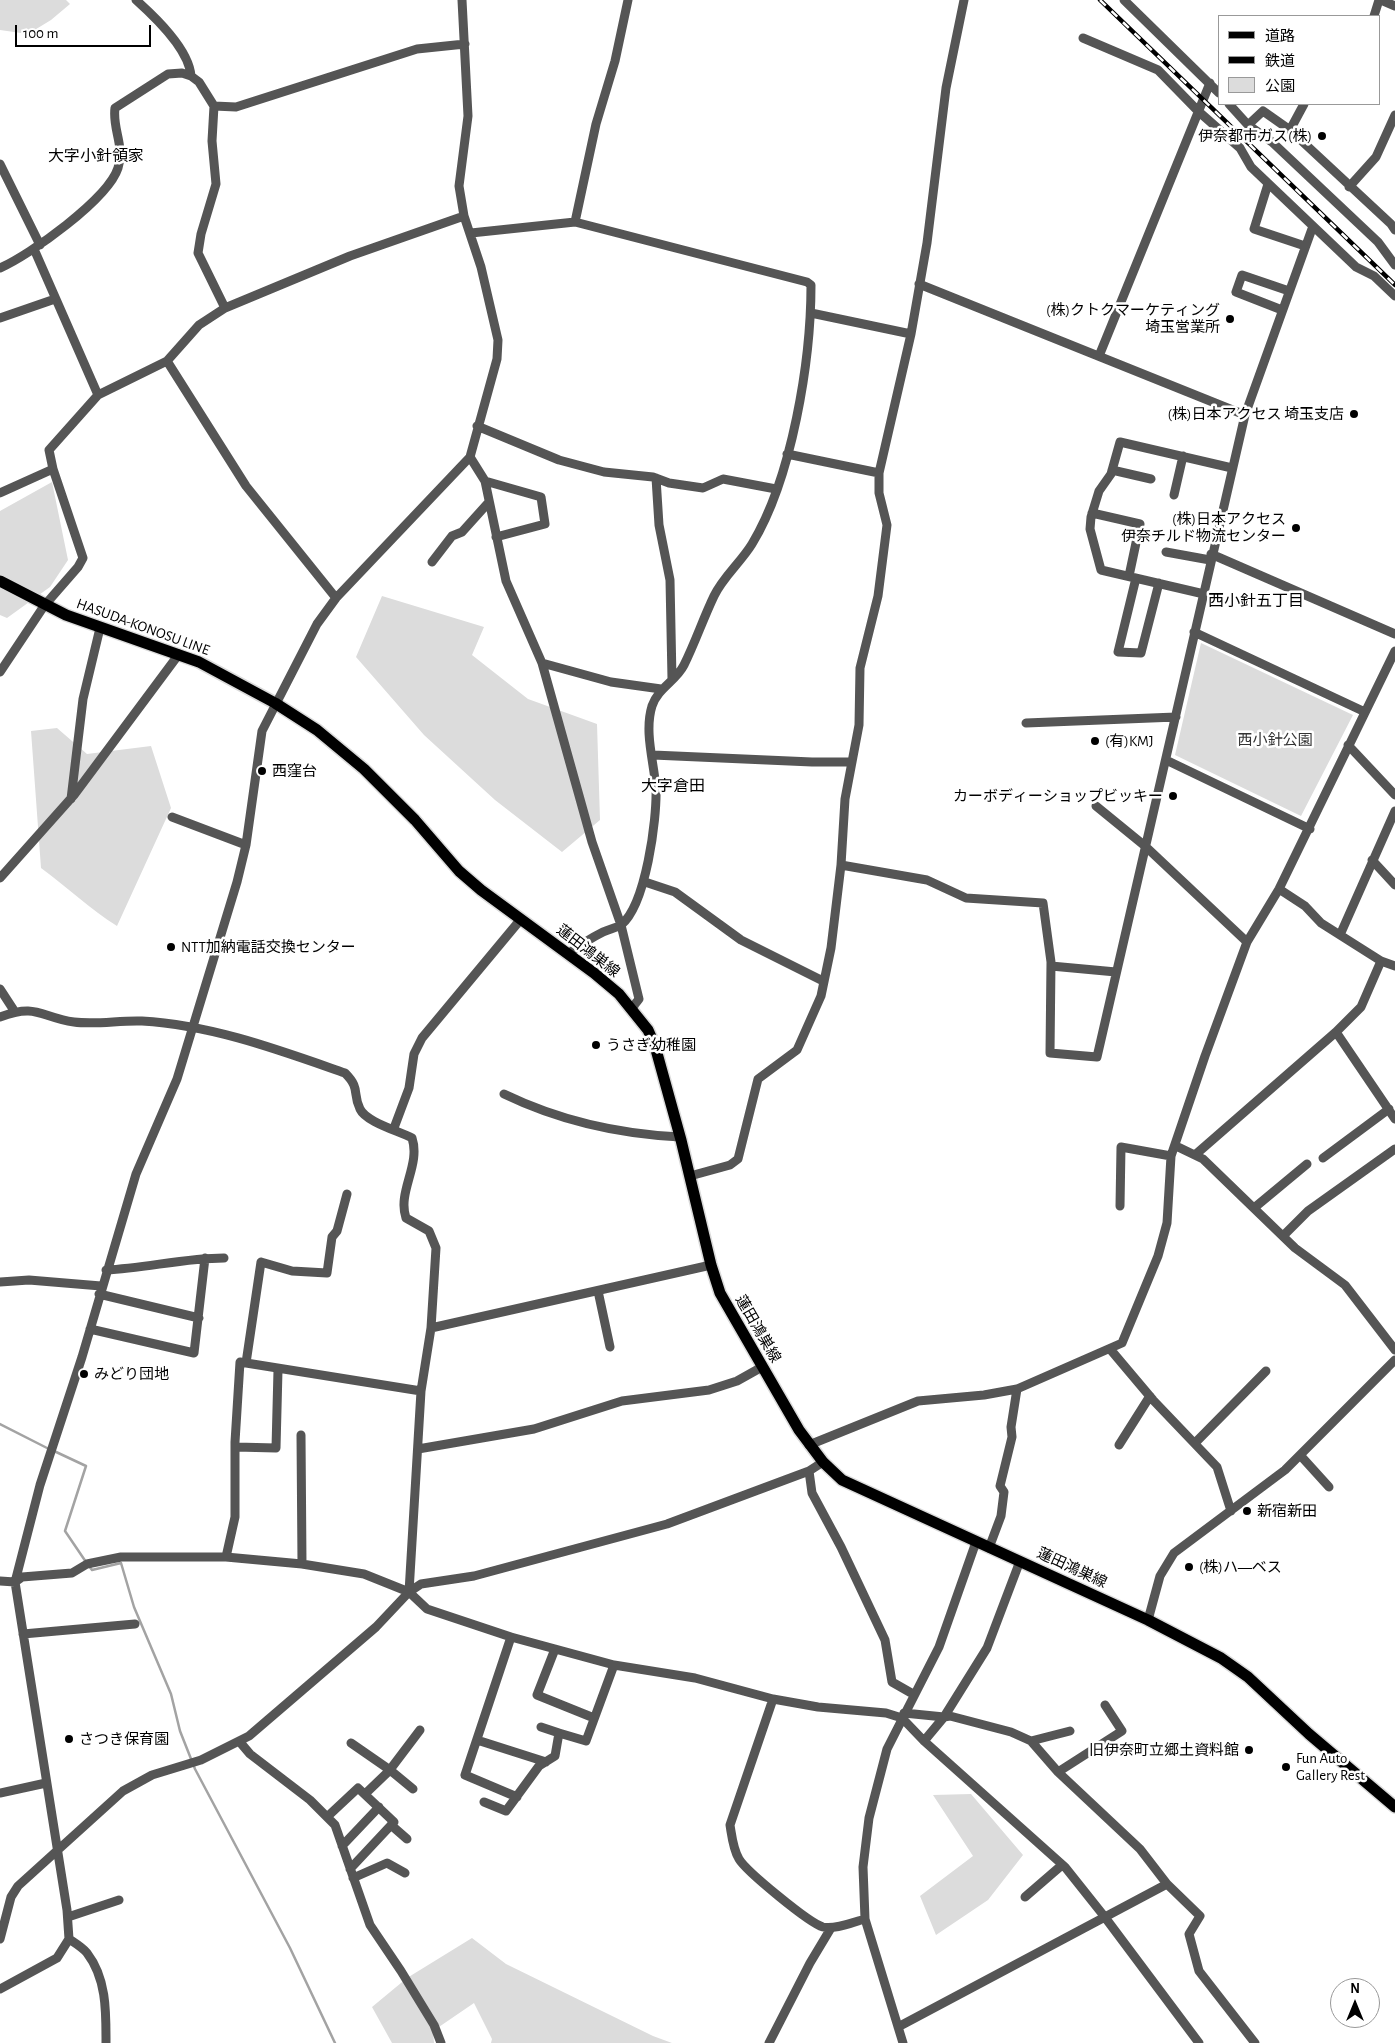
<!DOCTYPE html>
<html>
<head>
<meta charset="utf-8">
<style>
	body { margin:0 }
	#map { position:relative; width:1395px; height:2043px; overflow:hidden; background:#fff; font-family:"Alegreya Sans","Noto Sans JP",sans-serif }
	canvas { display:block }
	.legend { position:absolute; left:1218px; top:15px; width:162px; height:90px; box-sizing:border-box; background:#fff; border:1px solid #999; margin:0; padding:6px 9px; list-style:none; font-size:15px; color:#000 }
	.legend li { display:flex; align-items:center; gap:10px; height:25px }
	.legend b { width:25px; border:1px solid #999 }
	.north { position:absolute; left:1330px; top:1978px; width:50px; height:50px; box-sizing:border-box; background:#fff; border:1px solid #999; border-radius:50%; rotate:0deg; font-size:14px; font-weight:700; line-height:20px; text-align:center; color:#000 }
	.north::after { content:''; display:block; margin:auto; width:18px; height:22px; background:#000; clip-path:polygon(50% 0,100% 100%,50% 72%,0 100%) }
	.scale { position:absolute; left:15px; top:25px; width:136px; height:22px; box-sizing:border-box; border:2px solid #000; border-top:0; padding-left:6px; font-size:15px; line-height:18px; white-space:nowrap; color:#000; -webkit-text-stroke:4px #fff; paint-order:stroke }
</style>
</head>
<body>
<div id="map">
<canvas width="1395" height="2043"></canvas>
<ul class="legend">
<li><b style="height:6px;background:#000"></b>道路</li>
<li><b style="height:6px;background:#000"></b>鉄道</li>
<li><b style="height:14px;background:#dcdcdc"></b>公園</li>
</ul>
<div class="north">N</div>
<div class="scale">100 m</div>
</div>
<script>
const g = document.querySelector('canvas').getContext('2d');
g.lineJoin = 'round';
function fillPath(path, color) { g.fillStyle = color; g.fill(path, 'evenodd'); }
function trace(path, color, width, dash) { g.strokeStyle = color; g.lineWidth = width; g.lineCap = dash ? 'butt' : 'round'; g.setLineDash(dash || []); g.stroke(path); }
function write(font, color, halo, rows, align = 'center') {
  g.font = font + ' "Alegreya Sans","Noto Sans JP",sans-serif'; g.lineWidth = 5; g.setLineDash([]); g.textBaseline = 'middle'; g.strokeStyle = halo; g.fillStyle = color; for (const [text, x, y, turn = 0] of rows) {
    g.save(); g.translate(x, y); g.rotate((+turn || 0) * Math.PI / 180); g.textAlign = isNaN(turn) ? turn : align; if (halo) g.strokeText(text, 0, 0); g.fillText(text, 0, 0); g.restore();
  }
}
fillPath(new Path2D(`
	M0,0H66L70,4L51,20L28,34L0,30Z
	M52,482L68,560L50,587L7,618L0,615V511Z
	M382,596L484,627L472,655L528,699L597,724L600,820L562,852L495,800L424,735L356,657Z
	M1201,643L1353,715L1301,816L1175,755Z
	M57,728L87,754L151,746L171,808L117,926C90,909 67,887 41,868L31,731Z
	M971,1794L1023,1855L988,1900L936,1935L920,1896L973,1856L933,1795Z
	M472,1938L506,1964L653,2036L672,2043H491L492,2039L474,2003L433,2031L434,2043H392L372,2007L407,1978Z`), '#dcdcdc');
trace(new Path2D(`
	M0,1424L49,1449
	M54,1451L86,1466L65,1531L86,1562
	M89,1566L92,1570L121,1563L134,1607L171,1694L180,1731L195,1769L290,1948L335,2043`), '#a3a3a3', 2.5);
const major = new Path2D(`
	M0,581L66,615L199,662L275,703L317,730L364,769L415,820L459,871L481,890L594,973L619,994L648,1030L655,1046L681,1140L711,1265L720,1293L799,1430L823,1462L842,1480L1148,1620L1221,1658L1248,1677L1309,1734L1395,1807`);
trace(major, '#dbdbdb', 14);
trace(new Path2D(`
	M136,0C155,17 189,49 191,76
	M1124,0L1219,93
	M1381,0L1395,6
	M1374,16L1379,0
	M1083,38L1158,70L1198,111L1240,148L1251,167L1356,267L1374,276L1395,296
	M1229,104L1248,125L1272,142L1378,242L1395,265
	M214,106L236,107L417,49L465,44
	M1248,125L1263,111L1290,130L1391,224L1395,230
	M1290,130L1304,104
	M0,164L40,245
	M1268,184L1254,229L1305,246
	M1349,187L1376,157L1395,115
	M575,222L596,124L615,61L628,0
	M471,233L575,222L807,282L811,285C811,361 792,478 752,544C741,562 723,577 714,596C703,619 695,643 684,665C676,681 658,688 652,706C644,732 654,762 656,789C657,819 646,905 621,925C616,928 609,929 603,932C591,938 580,945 568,954
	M34,249L98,395
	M0,268C30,255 108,199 118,168C125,145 112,129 115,108L168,74L182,73L191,76L199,82L214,106L212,141L216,184L201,234L198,253L225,308
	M919,284L1245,415
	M1282,310L1236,292L1242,275L1289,291
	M811,313L911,334
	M0,318L55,299
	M1099,356L1210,83
	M167,361L246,486L336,598
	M477,426L559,460L604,472L653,477L669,483L703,488L723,479L776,489
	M787,454L879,473
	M470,457L485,481L506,581L542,663L592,842L621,925L639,999L632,1008
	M53,469L49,450L98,395L167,361L199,325L225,308L350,256L464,216
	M1112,470L1151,479
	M656,478L659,525L670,580L672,679
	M485,481L541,497L545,524L496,537
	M0,493L53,469L83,558L78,567L44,606L0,672
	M1174,495L1183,456
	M1092,513L1140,524L1129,576
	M1166,552L1210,560
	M1211,554L1395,634
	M432,562L452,536L462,532L489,502
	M1136,578L1118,652L1141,653L1159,583
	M1204,594L1101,570L1090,529L1091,517L1099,491L1111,474L1120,442L1232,468
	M1194,632L1365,712
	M542,663L611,682L661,689
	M1026,723L1176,717
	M1348,745L1395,795
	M653,755L812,762H851
	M1166,760L1310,829
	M71,799L83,699L100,628
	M1096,806L1145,846L1247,942
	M172,817L246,845
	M1372,860L1395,885
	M841,865L927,880L966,898L1043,903L1051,962L1050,1053L1097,1057L1245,415L1313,226
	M0,878L74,795L179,654
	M645,882L675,892L741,940L823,981
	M1279,889L1305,906L1321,923L1381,961L1395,966
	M1340,935L1395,811
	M1381,961L1361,1007L1336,1032L1395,1119
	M1051,966L1116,972
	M0,989L15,1012
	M0,1017C37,1003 40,1017 74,1022C96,1025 120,1020 142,1021C212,1025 279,1050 345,1073C361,1089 352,1093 360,1109C366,1122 399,1131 412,1138C421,1165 397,1192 406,1218L429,1231L436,1248L431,1328L421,1391L409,1592
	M504,1094C560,1121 618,1134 680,1137
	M394,1128L409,1088L414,1054L422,1038L521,919
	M1176,1146L1203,1159L1295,1248L1345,1285L1395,1350
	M1195,1155L1336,1032
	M1323,1158L1389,1109
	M690,1176L730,1165L738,1159L758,1079L797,1050L821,996L831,948L841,865L845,799L859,725L860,668L878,596L887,525L879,493V473L911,334L927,243L946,88L964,0
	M1120,1206L1121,1147L1171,1156
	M1254,1208L1307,1164
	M1283,1236L1308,1211L1395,1149
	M106,1270C146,1268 185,1258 224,1258
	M0,1282L29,1280L101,1286
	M598,1291L610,1347
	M99,1294L199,1318
	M431,1328L711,1265
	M90,1329L194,1353L205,1258
	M1110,1349L1153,1400L1217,1467L1231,1511
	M246,1363L261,1262L292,1271L327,1273L332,1237L337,1231L347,1194
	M301,1435L302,1564
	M1195,1443L1266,1371
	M809,1445L918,1401L984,1395L1017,1389L1122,1343L1158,1256L1167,1223L1171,1156L1205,1056L1247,942L1279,889L1395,651
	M1119,1445L1150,1396
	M236,1447L276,1448L278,1370
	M418,1449L534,1429L622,1401L709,1390L737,1381L762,1367
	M1300,1455L1329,1487
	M809,1471L812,1493L841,1547L885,1640L892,1682L913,1694
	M989,1548L1001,1516L1004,1492L1000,1486L1012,1437L1011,1427L1017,1389
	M226,1557L235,1517V1442L240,1362L421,1391
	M0,1581L15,1582L22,1577L72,1573L87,1564L121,1557H226L302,1564L364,1574L409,1592L427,1609L511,1637L614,1665L695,1678L773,1699L818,1707L886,1713L902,1718L924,1741L1065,1867L1104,1916L1199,2043
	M1148,1620L1160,1576L1174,1553L1285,1470L1395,1360
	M23,1634L135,1624
	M511,1637L465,1775L517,1797
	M555,1649L537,1695L594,1718
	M773,1699L730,1825C732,1837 733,1849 739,1859C746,1871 809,1923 823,1927C835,1930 853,1922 865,1919
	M904,1713L944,1717L987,1648L1020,1561
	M541,1727L559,1733
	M477,1740L546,1762
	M239,1741L250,1754L310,1800L335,1825L370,1925L401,1971L434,2025L441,2043
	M924,1741L944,1717L950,1716L1011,1732L1031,1741L1058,1772L1140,1849L1167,1884L1200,1916L1189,1934L1199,1971L1255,2043
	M1031,1741L1070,1731
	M351,1743L390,1770L413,1789
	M1058,1772L1122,1731L1105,1705
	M0,1793L46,1783
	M365,1794L389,1771L420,1730
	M484,1802L506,1811L539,1766L555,1756L559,1733L586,1741L614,1665
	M327,1817L358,1788L394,1822L350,1869
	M391,1825L407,1839
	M342,1846L379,1807
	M353,1878L387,1863L405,1873
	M1025,1897L1062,1865
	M68,1917L119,1900
	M0,1939L11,1897L18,1886L123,1791L152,1775L201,1760L249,1736L376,1627L409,1592L421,1584L474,1576L667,1524L809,1471L823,1462
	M69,1939C75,1943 83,1948 87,1953C107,1979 106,2013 106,2043
	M0,1989L57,1958L69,1939L67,1910L15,1582L40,1485L82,1357L136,1174L177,1079L237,882L246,845L262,731L317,624L336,598L470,457L497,359L498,340L481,267L464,216L459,186L468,116L462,0
	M898,2027L1167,1884
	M769,2043L810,1963L831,1928
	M903,2043L865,1919L863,1867L869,1818L887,1749L939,1647L976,1542`), '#555', 9);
trace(major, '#000', 11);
const rail = new Path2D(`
	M1100,0L1395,285`);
trace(rail, '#000', 4.5);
trace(rail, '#fff', 2.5, [8]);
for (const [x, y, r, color] of [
	[1322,136,5,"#000"],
	[1230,319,5,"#000"],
	[1354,414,5,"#000"],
	[1296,528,5,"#000"],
	[1095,741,5,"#000"],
	[262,771,5,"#000"],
	[1173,796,5,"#000"],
	[171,947,5,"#000"],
	[596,1045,5,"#000"],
	[84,1374,5,"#000"],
	[1247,1511,5,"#000"],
	[1189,1567,5,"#000"],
	[69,1739,5,"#000"],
	[1249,1750,5,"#000"],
	[1286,1767,5,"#000"]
]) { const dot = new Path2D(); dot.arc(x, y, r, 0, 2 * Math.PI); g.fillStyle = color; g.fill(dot); trace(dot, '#fff', 2); }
write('15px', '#000', '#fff', [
	["伊奈都市ガス(株)",1312,136,"right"],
	["(株)クトクマーケティング",1220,310,"right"],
	["埼玉営業所",1220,327,"right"],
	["(株)日本アクセス 埼玉支店",1344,414,"right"],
	["(株)日本アクセス",1286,519,"right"],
	["伊奈チルド物流センター",1286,536,"right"],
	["(有)KMJ",1105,741],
	["西窪台",272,771],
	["カーボディーショップビッキー",1163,796,"right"],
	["NTT加納電話交換センター",181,947],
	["うさぎ幼稚園",606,1045],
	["みどり団地",94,1374],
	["新宿新田",1257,1511],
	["(株)ハ―ベス",1199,1567],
	["さつき保育園",79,1739],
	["旧伊奈町立郷土資料館",1239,1750,"right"],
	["Fun Auto",1296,1758],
	["Gallery Rest",1296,1775]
], 'left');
write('15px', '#000', '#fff', [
	["HASUDA-KONOSU LINE",143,627,20],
	["蓮田鴻巣線",588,951,38],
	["蓮田鴻巣線",758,1329,60],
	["蓮田鴻巣線",1072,1568,25]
]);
write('15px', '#333', '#fff', [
	["西小針公園",1275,740]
]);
write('16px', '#000', '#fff', [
	["大字小針領家",96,156],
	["西小針五丁目",1256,601],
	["大字倉田",673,786]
]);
</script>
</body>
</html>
